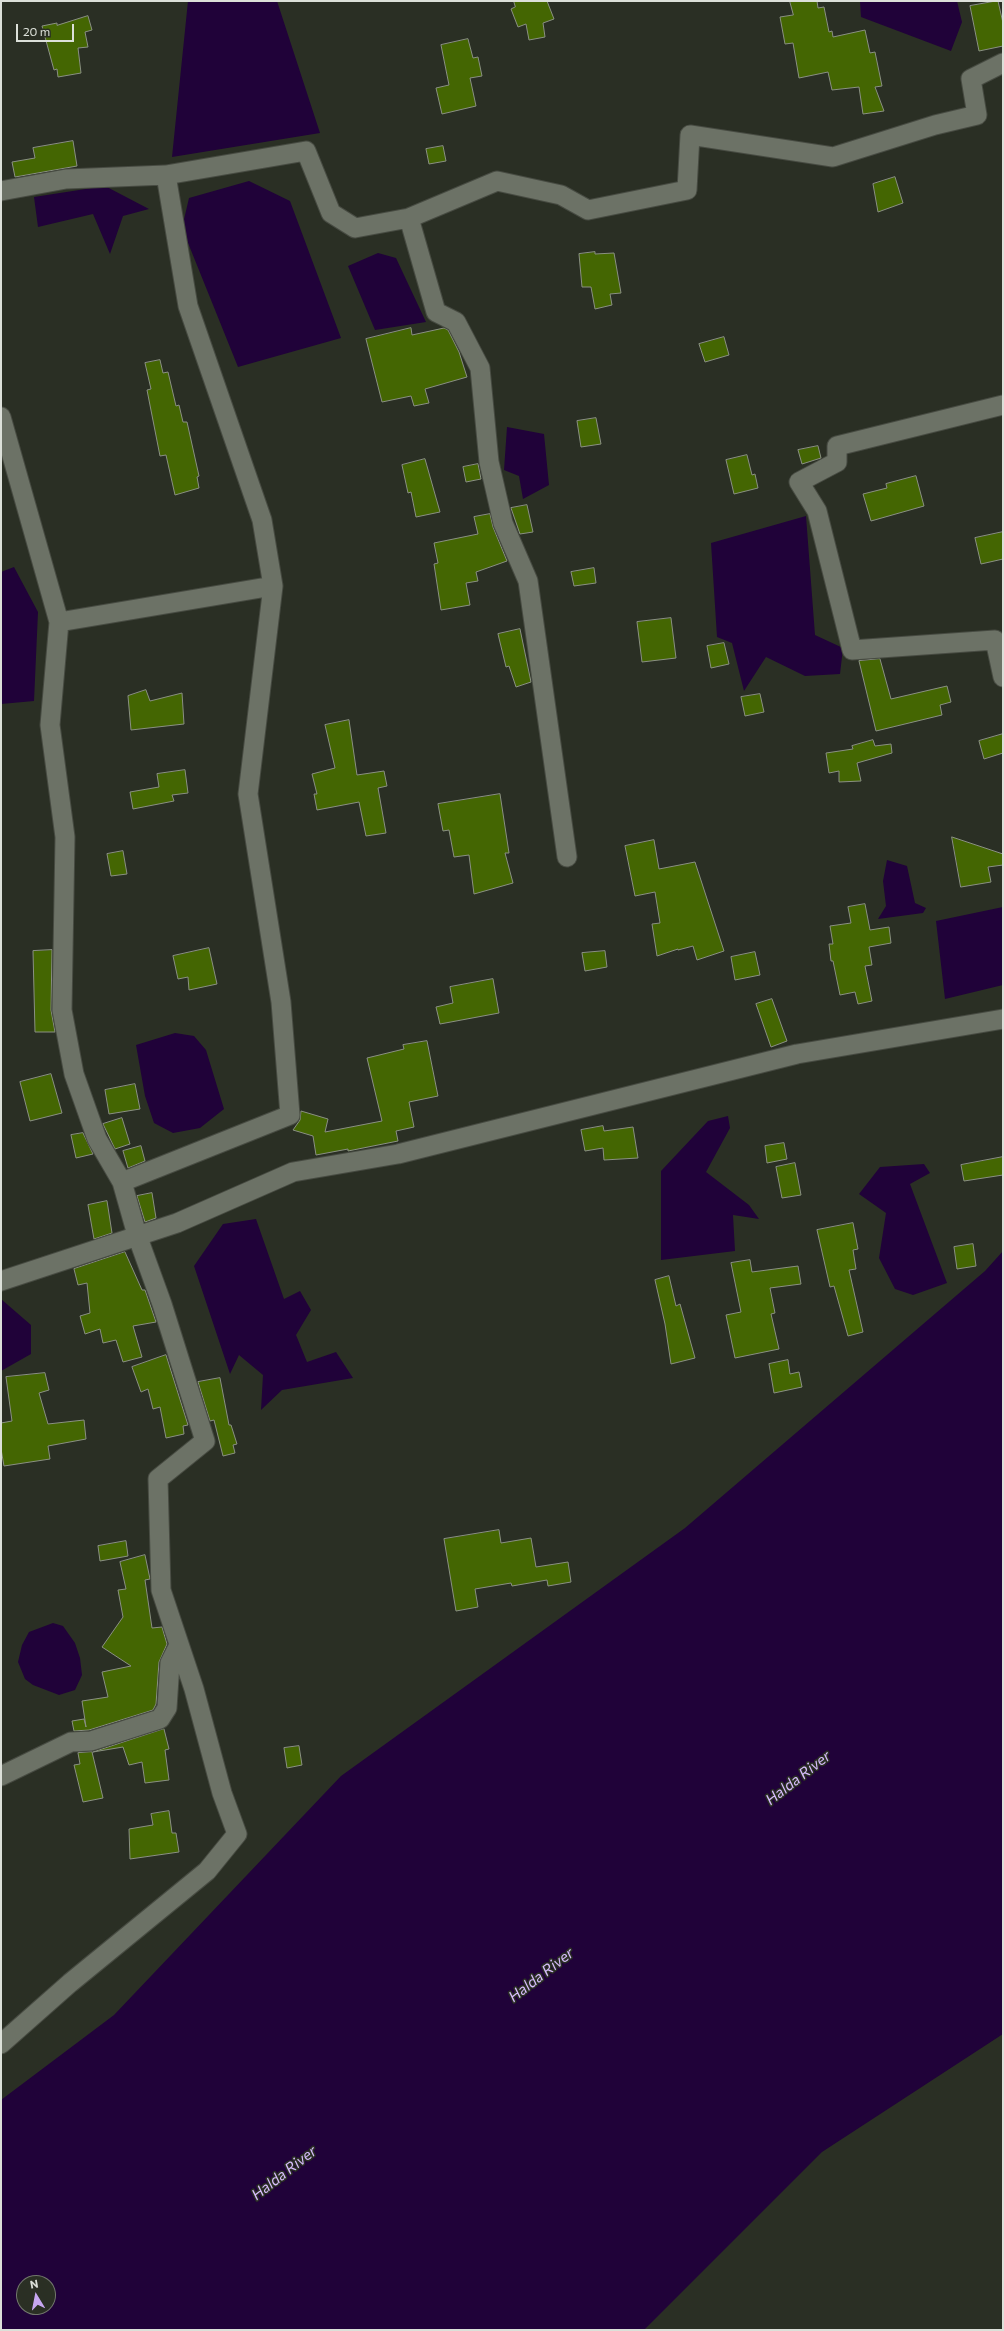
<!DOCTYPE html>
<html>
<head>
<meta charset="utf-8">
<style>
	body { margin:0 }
	#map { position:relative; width:1004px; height:2331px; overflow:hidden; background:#2a2f24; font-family:Commissioner,sans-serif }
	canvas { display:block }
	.frame { position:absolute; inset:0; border:2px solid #dce0d9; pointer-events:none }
	.north { position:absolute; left:16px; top:2275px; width:40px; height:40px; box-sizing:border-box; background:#2a2f24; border:1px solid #71766c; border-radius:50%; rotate:350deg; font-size:11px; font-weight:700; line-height:16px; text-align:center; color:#dce0d9 }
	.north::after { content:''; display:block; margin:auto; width:14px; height:18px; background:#c6a6f0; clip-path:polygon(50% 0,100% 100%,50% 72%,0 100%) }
	.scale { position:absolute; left:16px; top:24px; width:58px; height:18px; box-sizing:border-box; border:2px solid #dce0d9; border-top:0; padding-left:5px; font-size:12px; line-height:14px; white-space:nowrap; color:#dce0d9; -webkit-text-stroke:3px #2a2f24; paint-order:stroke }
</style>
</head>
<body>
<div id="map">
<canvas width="1004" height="2331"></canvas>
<div class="frame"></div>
<div class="north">N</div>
<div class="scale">20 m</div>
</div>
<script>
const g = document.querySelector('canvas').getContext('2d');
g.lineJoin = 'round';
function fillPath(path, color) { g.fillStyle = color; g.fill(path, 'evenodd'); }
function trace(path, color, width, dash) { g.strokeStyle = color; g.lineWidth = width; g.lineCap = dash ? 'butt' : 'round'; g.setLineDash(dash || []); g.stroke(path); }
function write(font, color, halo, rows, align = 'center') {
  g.font = font + ' Commissioner,sans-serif'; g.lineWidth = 3; g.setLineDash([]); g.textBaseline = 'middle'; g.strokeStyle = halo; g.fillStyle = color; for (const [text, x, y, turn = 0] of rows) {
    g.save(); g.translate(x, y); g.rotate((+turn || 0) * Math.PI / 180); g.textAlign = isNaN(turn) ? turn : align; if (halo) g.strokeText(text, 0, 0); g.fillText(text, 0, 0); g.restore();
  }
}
fillPath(new Path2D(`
	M188,1H277L320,133L172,157Z
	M860,1H957L962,22L951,51L861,17Z
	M249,181L290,201L341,338L238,367L182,228L189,198Z
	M105,186L149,209L123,216L110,254L93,214L38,227L34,197Z
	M378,253L396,258L426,322L375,330L348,266Z
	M507,427L544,434L549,485L523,499L519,476L504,470Z
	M806,516L815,635L843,648L840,674L805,676L766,657L744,691L732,643L717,637L711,543Z
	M14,567L38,612L34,701L1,704V572Z
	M887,860L907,866L915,903L926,908L923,913L878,919L886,906L883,881Z
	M1003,907V985L945,999L936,921Z
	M175,1033L194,1036L206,1050L224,1109L200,1128L173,1133L154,1123L145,1096L136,1045Z
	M728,1116L730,1128L706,1172L749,1205L759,1219L733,1215L735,1251L661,1260V1171L708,1121Z
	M924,1164L930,1173L910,1184L947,1283L913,1295L895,1289L879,1258L886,1213L859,1194L880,1167Z
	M256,1219L284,1299L300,1291L311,1310L296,1335L307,1362L336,1352L353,1378L282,1390L261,1410L263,1375L239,1355L230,1374L194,1266L223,1224Z
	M1003,1251V2034L822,2152L644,2330H1V2100L114,2015L341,1776L685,1528L985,1271ZM24,2283H48V2307H24Z
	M1,1299L31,1325V1354L1,1371Z
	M53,1623L63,1626L75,1643L80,1658L82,1675L75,1690L59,1695L33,1685L25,1679L18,1662L22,1645L29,1632Z`), '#200239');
const building = new Path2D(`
	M514,1H547L554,19L543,23L545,37L529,40L526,24L518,27L511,9L515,7Z
	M790,1H817L818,8L824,7L829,32L832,31L833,37L865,30L870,53L875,52L882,86L875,87L884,111L863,114L859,87L832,90L828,72L799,78L793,43L785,44L780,17L793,15Z
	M998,1L1003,23V46L979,51L970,6Z
	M88,16L92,30L85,32L88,47L78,48L81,73L58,77L57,69L54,70L42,26L57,23V25Z
	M468,39L473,58L478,57L482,76L470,78L476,106L442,114L436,88L449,85L441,45Z
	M73,141L77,166L15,177L12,162L35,158L33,148Z
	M443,146L446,161L429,164L426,149Z
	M895,177L903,203L878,212L873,184Z
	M595,252V254L614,253L621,293L610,294L612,305L595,309L591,287H582L579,254Z
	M411,328L412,335L444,328L448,330L459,352L467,377L425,389L429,403L414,406L411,396L382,402L366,339Z
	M724,337L729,355L705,362L699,344Z
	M160,360L163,373L168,372L176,406L179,405L183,422H187L199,476L197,477L199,488L175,495L166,455L160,456L147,390L151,389L145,363Z
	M596,418L601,444L581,447L577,421Z
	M818,446L821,458L802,464L798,450Z
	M747,455L752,475L755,474L758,488L734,494L726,460Z
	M425,459L440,512L416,517L411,492L408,493L402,465Z
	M478,464L481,479L466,482L463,467Z
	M916,476L924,506L871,521L863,494L887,488L886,484Z
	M527,505L533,532L520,534L511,508Z
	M490,514L493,527L507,561L476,572L478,581L466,583L470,605L441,610L434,564L438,563L434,543L478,534L474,517Z
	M1003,532V559L981,564L975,538Z
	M594,568L596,583L574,586L571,572Z
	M671,618L676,658L642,662L637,622Z
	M520,629L531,682L516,687L509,666L506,667L498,634Z
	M724,643L729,664L711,668L707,646Z
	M880,659L891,699L947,686L951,702L940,705L942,715L876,731L859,661Z
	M146,690L150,701L182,693L184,724L131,730L128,696Z
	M760,694L764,712L745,716L741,697Z
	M349,720L357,775L384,771L387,786L378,788L386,833L366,836L359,802L317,810L314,794H317L312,774L335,768L325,725Z
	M1003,734V753L984,759L979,741Z
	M873,740L875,746L891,744L892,753L857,763L861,781L839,782V771L829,773L826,753L853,749L852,746Z
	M185,770L188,793L172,795L174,801L133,809L130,792L159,787L157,774Z
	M500,794L509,853H505L513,883L474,894L469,855L454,857L449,830L443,831L438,804Z
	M952,837L1003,854V865L988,867L991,882L961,887Z
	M654,840L659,869L695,862L724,951L697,960L693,946L678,950V949L657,956L652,924L660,923L655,892L635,896L625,846Z
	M123,851L127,874L111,876L107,854Z
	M865,904L870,930L889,927L891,943L869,947L872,965L865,966L872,1001L858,1004L855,992L840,995L833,961H831L829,944H833L830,926L851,923L848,907Z
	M209,948L217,984L189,990L188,977L178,979L173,956Z
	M52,950L51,1010L55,1032H35L33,951Z
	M605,951L607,967L585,971L582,953Z
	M755,952L760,975L735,980L731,957Z
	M493,979L499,1013L440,1024L436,1007L453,1003L450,987Z
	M772,999L787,1041L771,1047L756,1004Z
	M427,1041L438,1096L409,1102L414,1127L396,1131L398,1141L348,1151V1149L316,1155L313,1136L293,1130L300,1120L301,1111L328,1119L325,1132L382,1121L367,1058L404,1049L403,1045Z
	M51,1074L62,1113L30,1121L20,1082Z
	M135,1084L140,1109L109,1114L105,1090Z
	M122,1118L130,1144L115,1149L103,1124Z
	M603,1126L604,1131L633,1127L638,1158L604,1160L603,1148L585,1151L581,1130Z
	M83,1133L93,1154L76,1158L71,1135Z
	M784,1143L787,1159L767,1163L765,1146Z
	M141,1146L145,1161L128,1168L123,1151Z
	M1003,1157V1175L964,1181L961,1165Z
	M795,1163L801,1195L782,1198L776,1167Z
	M152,1193L156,1218L145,1222L137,1196Z
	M107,1201L112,1233L94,1239L88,1205Z
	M853,1223L858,1249L853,1250L856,1269L849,1270L863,1332L848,1336L834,1286L830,1287L817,1230Z
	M973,1244L976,1266L957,1269L954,1247Z
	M125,1252L142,1290H145L156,1322L133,1326L142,1357L123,1362L116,1340L103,1343L100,1329L85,1334L80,1316L90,1313L87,1283L78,1285L74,1269Z
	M750,1260L752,1272L798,1266L801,1284L770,1288L775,1313L771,1314L779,1349L735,1358L726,1315L741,1312L731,1263Z
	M669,1276L676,1306L680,1304L695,1358L671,1364L665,1324L655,1280Z
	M166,1355L188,1425L183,1426L184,1434L166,1438L160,1407L153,1409L148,1389L141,1392L132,1367Z
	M788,1360L790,1374L799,1372L802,1387L774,1393L769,1364Z
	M45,1373L49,1390L39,1393L48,1424L84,1420L86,1439L48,1446L50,1459L4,1466L1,1449V1423L12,1421L6,1377Z
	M220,1378L229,1425H231L237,1444L233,1445L235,1453L223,1456L214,1420L210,1421L198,1382Z
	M499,1530L501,1543L531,1538L536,1567L568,1562L571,1582L548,1586L547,1580L512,1586L511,1583L475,1589L478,1607L456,1611L444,1539Z
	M126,1541L128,1556L100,1561L98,1546Z
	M145,1555L150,1579L145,1580L152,1628L162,1627L167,1644L159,1662L156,1704L153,1710L89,1730L74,1731L72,1721L84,1719L86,1727L82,1701L108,1697L102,1672L131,1666L102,1647L123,1617L118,1590L126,1589L120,1562Z
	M164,1729L169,1749L165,1750L169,1780L145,1783L142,1762L129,1765L123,1747L93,1752Z
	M299,1746L302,1765L287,1768L284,1748Z
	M92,1752L103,1798L83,1802L74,1765L80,1764L78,1753Z
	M169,1811L172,1833H176L179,1852L130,1859L129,1829L153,1825L151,1814Z`);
fillPath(building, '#446602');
trace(building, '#8a9083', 1);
const minor = new Path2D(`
	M166,175L306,151L331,213L355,228L409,218L497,181L561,195L588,210L687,190L690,135L833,157L935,125L977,115L971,79L1003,63
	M1,191L66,179L166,175L188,306L262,520L273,586L59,622
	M409,218L436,312L456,322L480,368L489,462L503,523L528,581L567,857
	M1003,405L837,446V462L799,482L817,511L852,650L995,640L1003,677
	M1,417L59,622L50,725L65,837L62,1010L74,1074L97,1139L122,1182L137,1235L162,1304L205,1441L158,1479L161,1590L194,1689L222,1793L237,1834L207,1871L70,1983L1,2044
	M122,1182L290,1115L281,1002L248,794L273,586
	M1,1281L177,1223L293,1172L398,1154L797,1054L1003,1019
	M1,1776L71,1742L91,1741L160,1719L167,1708L170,1663L179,1645`);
trace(minor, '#474b42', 21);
trace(minor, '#6c7266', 19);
write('italic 15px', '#d8bdfd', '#2a2f24', [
	["Halda River",798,1778,-38],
	["Halda River",541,1975,-38],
	["Halda River",284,2173,-38]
]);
</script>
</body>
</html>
